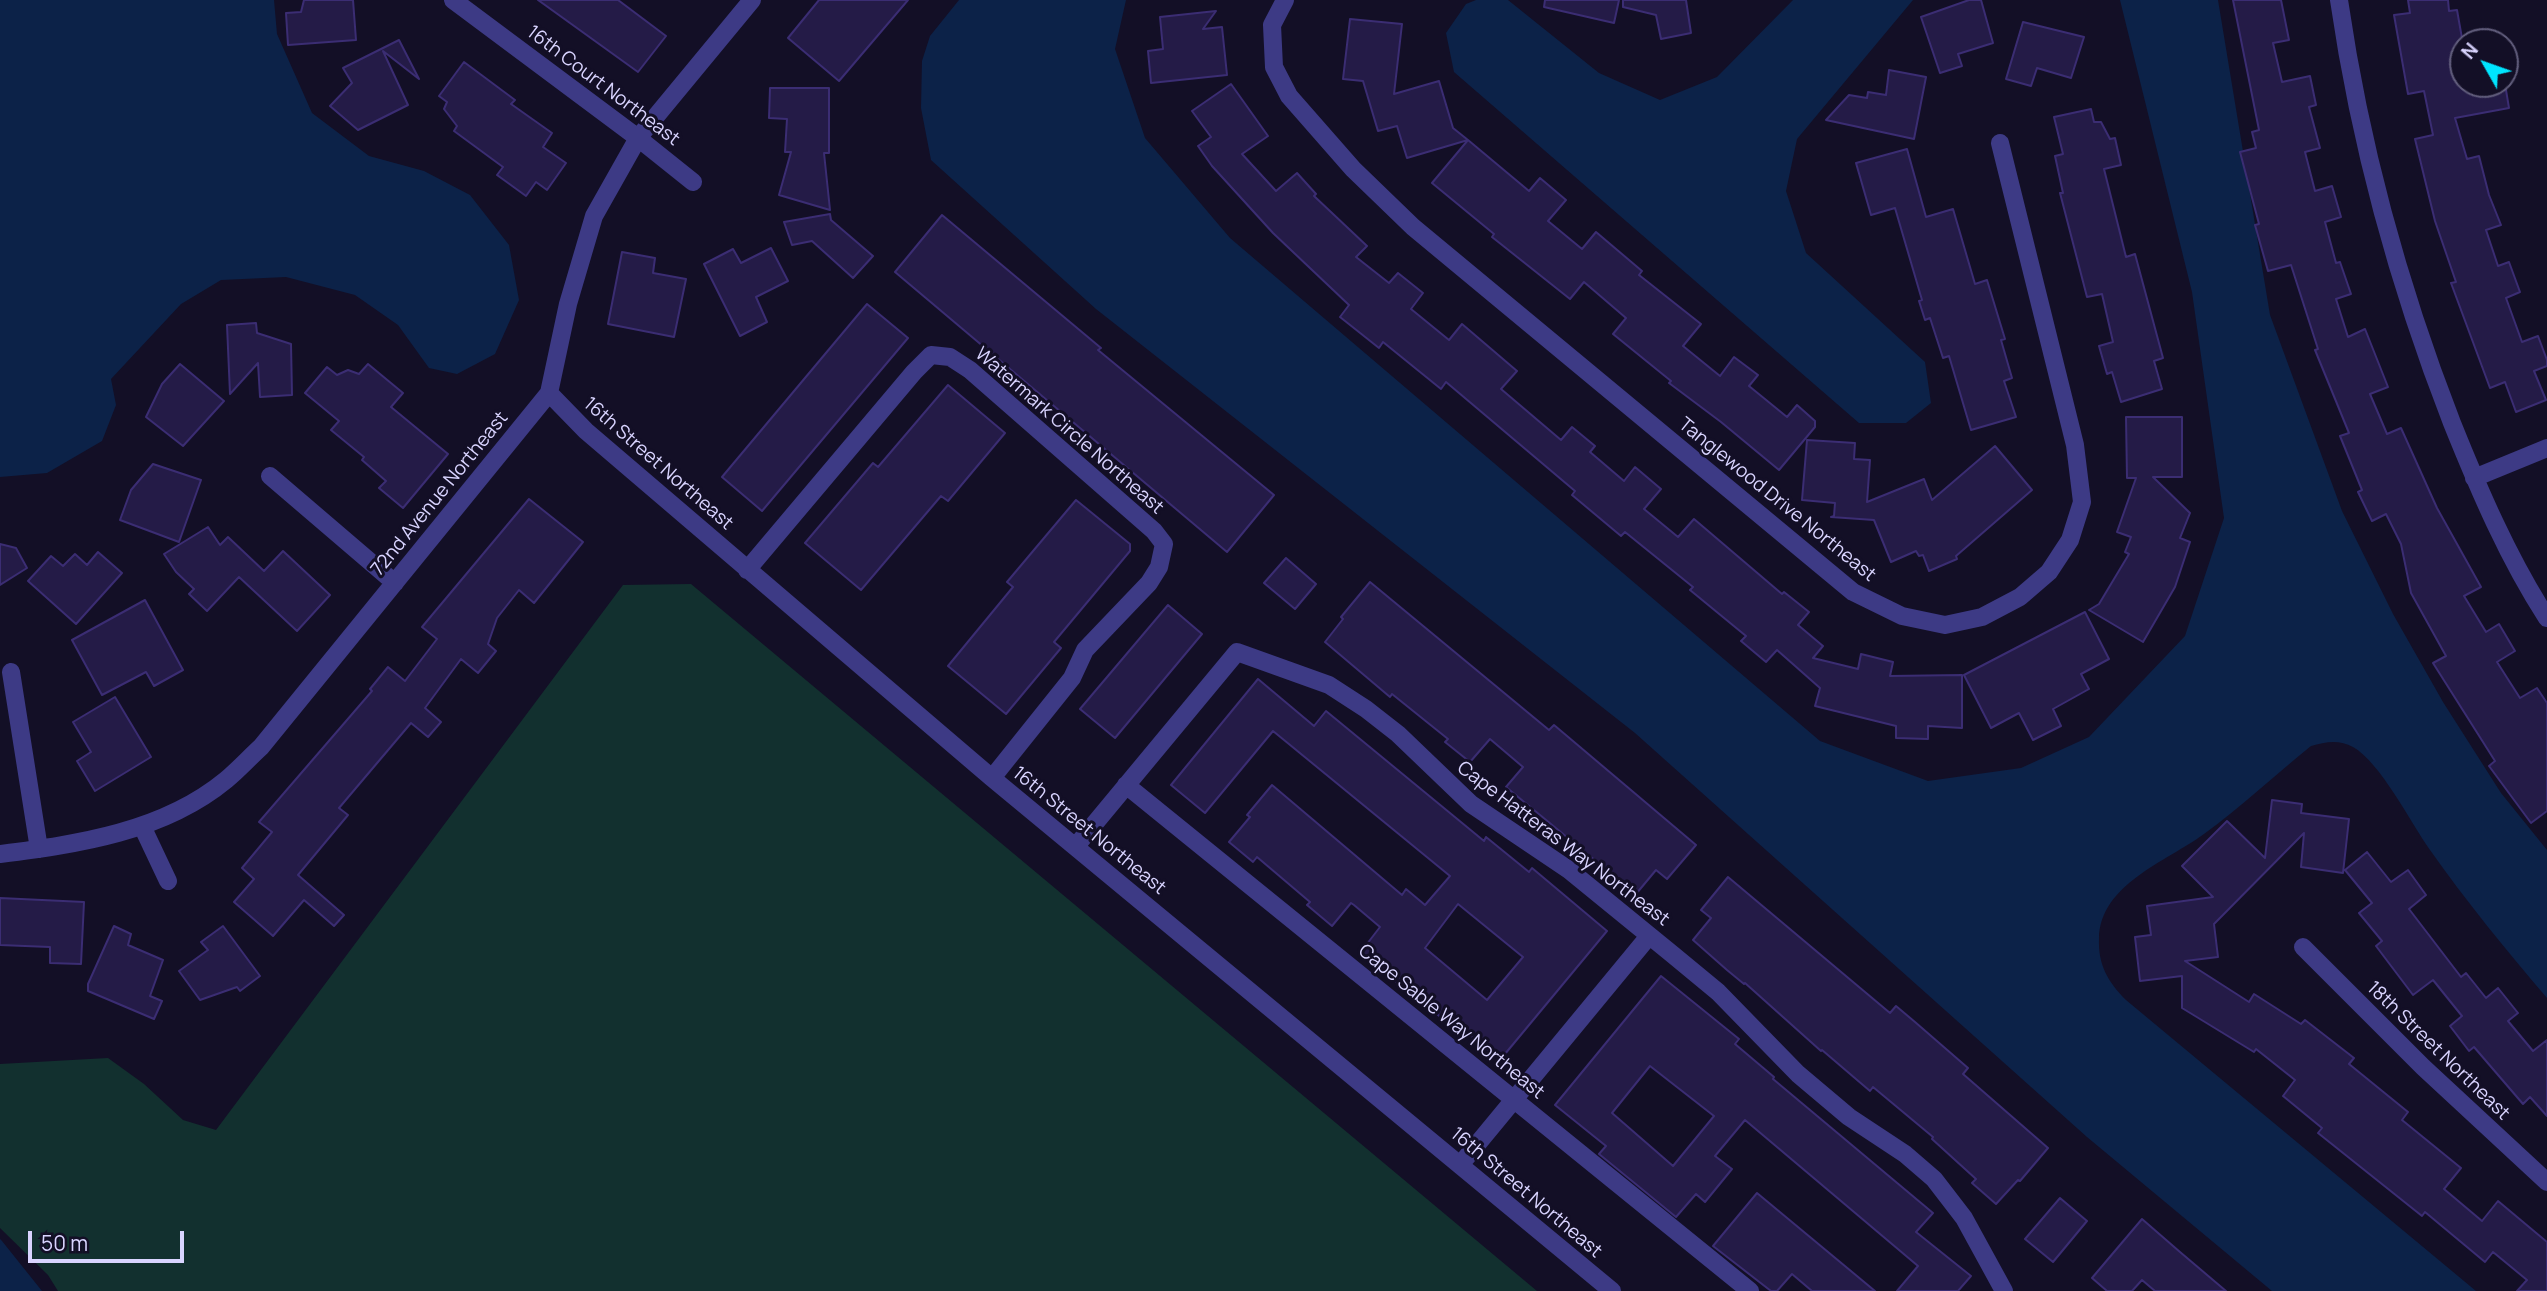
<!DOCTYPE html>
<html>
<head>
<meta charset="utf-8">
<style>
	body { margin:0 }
	#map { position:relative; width:2547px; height:1291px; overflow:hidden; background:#130f26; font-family:Manrope,sans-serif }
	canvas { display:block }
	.north { position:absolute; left:2449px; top:28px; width:70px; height:70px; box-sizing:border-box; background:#130f26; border:2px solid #625e7d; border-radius:50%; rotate:310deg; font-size:19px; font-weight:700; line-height:28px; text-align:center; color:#d9d4ff }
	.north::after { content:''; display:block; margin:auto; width:24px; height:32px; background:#00e5ff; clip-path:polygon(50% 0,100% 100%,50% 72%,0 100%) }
	.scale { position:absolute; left:28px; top:1231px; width:156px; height:32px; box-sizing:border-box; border:4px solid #d9d4ff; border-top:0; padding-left:9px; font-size:21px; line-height:24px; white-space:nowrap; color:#d9d4ff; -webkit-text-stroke:5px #130f26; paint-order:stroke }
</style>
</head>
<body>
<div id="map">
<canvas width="2547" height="1291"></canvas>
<div class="north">N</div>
<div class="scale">50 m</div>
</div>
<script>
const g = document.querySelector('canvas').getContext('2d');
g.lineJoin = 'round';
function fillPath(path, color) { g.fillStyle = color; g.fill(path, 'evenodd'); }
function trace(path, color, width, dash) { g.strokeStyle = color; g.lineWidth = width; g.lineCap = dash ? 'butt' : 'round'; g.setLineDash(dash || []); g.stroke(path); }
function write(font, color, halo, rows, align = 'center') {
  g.font = font + ' Manrope,sans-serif'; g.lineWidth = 6; g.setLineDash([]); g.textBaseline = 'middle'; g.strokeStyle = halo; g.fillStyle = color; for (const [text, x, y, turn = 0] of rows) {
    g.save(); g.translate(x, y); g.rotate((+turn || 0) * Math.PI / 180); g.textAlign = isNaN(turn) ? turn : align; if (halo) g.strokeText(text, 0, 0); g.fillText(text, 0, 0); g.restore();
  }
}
fillPath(new Path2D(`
	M691,584L1537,1291H58L48,1275L0,1228V1064L108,1058L144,1084L183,1120L216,1130L623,585Z`), '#12302f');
fillPath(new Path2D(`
	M0,0H274L277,34L312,113L369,156L424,171L470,195L509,245L519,300L495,354L457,374L429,368L398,325L355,295L286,277L221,280L181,304L111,379L116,405L102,441L47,473L0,477Z
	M959,0H1126L1115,49L1145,138L1230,238L1820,741L1928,781L2021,768L2089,737L2185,636L2224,518L2192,292L2120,0H2218L2270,315L2342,511L2393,614L2443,702L2501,793L2547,850V998C2506,950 2466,901 2430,850C2411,823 2380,762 2353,747C2339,739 2325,742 2311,746C2275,775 2241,807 2204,834C2166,862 2100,884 2099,939C2098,965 2108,982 2126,1000L2476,1291H2272L2087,1137L1635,733L1096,309L931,160L921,108L922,61L930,36Z
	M1476,0H1508L1599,73L1660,100L1717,77L1793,0H1913L1797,139L1786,191L1806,253L1925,362L1931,403L1906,423H1859L1454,72L1446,33L1466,4Z
	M0,1239L2,1241L42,1291H0Z`), '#0c2248');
const building = new Path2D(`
	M304,0H353L356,40L288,45L286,13L301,12Z
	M538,0H618L666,36L638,72Z
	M819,0H908L839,81L788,38Z
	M1545,0H1619L1614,23L1544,7Z
	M1623,0H1686L1691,33L1661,39L1656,15L1623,7Z
	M1969,0H1981L1993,43L1958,54L1962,66L1940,73L1921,17Z
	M2233,0H2281L2289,40L2273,43L2282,82L2310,76L2316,105L2309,107L2320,148L2305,152L2315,191L2332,186L2341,217L2325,222L2336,263L2340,262L2351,294L2336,299L2348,337L2365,329L2388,387L2370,394L2387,434L2401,428L2437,508L2481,587L2464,596L2486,632L2499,624L2515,651L2497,662L2520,698L2537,688L2547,703V811L2531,823L2489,766L2495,761L2433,663L2446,656L2411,593L2401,544L2386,514L2372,521L2358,492L2362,490L2340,436L2349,433L2315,350L2318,349L2291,265L2268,271L2255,225L2259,224L2240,152L2256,148L2252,132L2259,130Z
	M2408,0H2448L2449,11L2457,10L2463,44V84H2505L2509,108L2455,118L2467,159L2479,156L2489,195L2501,225L2486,230L2498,266L2509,262L2520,292L2506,298L2522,342L2538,336L2547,360V366L2534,371L2546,400L2516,412L2505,382L2490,388L2451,283L2456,282L2435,221L2415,139L2433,135L2424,91L2408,94L2394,15L2410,13Z
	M1216,11L1203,29L1222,27L1227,75L1151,83L1148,51L1163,49L1160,17Z
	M1350,19L1402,24L1394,94L1439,81L1453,128L1468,140L1407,158L1397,126L1378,131L1363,81L1343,79Z
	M2023,22L2084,37L2071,78L2037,68L2031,86L2006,79Z
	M399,40L419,79L383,51L408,105L358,130L330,106L352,83L343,68Z
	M464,62L515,100L511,104L552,133L543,147L566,163L547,190L536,182L526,196L497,175L503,167L454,131L457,126L444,109L447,102L439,96Z
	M1889,70L1926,77L1914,139L1826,120L1849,95L1867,98L1868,92L1886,95Z
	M1231,84L1268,136L1242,154L1276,191L1297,173L1316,194L1314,196L1367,246L1356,257L1389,283L1398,273L1423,293L1411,309L1449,340L1462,324L1517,371L1501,389L1561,440L1572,427L1595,446L1590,452L1624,481L1635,467L1661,489L1644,509L1678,537L1694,519L1782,594L1784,592L1809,612L1798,625L1823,646L1813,658L1858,669L1861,654L1893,662L1890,676L1962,675V728L1928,726V739L1896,738V726L1815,706L1820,688L1777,650L1766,662L1741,641L1746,636L1690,590L1693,587L1625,532L1621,536L1572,495L1575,491L1446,382L1441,389L1383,342L1379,348L1340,317L1349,305L1273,233L1212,166L1198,146L1211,137L1192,111Z
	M770,88H829V153H824L830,210L779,195L791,152H785L787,119L769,118Z
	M2091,109L2094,122H2101L2110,139L2115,138L2121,165L2104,169L2126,257L2135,254L2163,358L2154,361L2162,389L2121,402L2112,372L2107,374L2099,346L2113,342L2102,294L2087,297L2060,193H2063L2055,156L2063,154L2054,117Z
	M1468,140L1529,191L1540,178L1566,200L1548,221L1582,249L1596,232L1642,271L1639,275L1701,324L1683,346L1720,376L1734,357L1758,375L1749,386L1787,417L1797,405L1815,421V427L1779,470L1721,422L1669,383L1671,381L1613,334L1626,318L1584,282L1570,299L1492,237L1494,234L1432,183Z
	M1907,149L1926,217L1953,209L1975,284L1987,280L2005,339L2001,340L2012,378L2004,381L2016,417L1971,430L1949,356L1943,358L1930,318L1925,320L1919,301L1922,300L1895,208L1871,215L1856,163Z
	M830,214L831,220L873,256L853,278L812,241L792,245L784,222Z
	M942,215L1101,348L1098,350L1274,495L1227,552L895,272Z
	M771,248L788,281L756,297L767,322L740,336L704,264L733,249L741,263Z
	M622,252L655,258L653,273L686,279L674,337L608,324Z
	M867,304L908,338L762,511L722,477Z
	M256,323L257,333L291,344L292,395L260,397L258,363L230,394L227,325Z
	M180,364L224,401L183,446L146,417L162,384Z
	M368,364L403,393L391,407L448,454L403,508L379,488L386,481L362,460L364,457L331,430L339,421L305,393L327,367L337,375L348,370L359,374Z
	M948,385L1005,433L948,501L941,496L861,590L805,543L873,463L878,467Z
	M2126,417H2182V477H2153L2190,513L2180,538L2190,542L2175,587L2143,642L2089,610L2099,604L2129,554L2125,552L2131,537L2117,532L2136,478H2127Z
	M1807,440L1855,443L1854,459L1870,460L1867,502L1924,479L1932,500L1995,446L2032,490L1956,556L1957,559L1929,571L1923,555L1919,556L1916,551L1891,562L1874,520L1831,517L1834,516L1835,503L1802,500Z
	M153,464L201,480L179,542L120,520L131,490Z
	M529,499L583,542L534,603L519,590L497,618L488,644L496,651L478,673L461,659L425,708L441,722L428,737L411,723L339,808L348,815L298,875L344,915L334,926L304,900L273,936L234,902L254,879L242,868L272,832L259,822L372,691L370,689L388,667L405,681L437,639L422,627Z
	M1076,500L1130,544V551L1054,642L1061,648L1006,714L948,666L1013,587L1007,582Z
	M208,527L220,545L228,537L264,571L283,551L330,595L297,631L239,577L207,611L189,594L194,589L176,572L164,554Z
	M0,544L16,548L27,568L0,585Z
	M98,552L122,573L76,624L28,581L51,556L63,566L75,554L87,565Z
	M1286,558L1316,584L1295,609L1264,583Z
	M1370,582L1549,730L1554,725L1696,845L1667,879L1656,870L1636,894L1506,787L1523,767L1490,739L1470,762L1445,742L1448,739L1392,694L1390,697L1325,642L1343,619L1341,617Z
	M145,600L183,670L154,686L146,672L102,695L72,640Z
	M1168,605L1202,634L1115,738L1080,709Z
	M2085,612L2109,659L2081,674L2089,689L2053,709L2061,726L2033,740L2019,713L1991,728L1964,675Z
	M1258,679L1314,726L1326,711L1484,841L1486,837L1529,872L1532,868L1607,931L1500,1060L1451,1019L1448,1023L1360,953L1380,927L1354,905L1351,903L1332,926L1307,905L1310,902L1257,857L1253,862L1229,842L1250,817L1247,815L1272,785L1402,895L1406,889L1425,905L1450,876L1273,731L1205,813L1171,785ZM1458,904L1523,957L1487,1000L1425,948Z
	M115,697L151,757L95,791L77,761L91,752L73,722Z
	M2272,800L2302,804L2301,813L2349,819L2343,873L2301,867L2304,833L2214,924L2218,957L2185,961L2249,1002L2254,994L2301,1024L2305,1020L2354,1058L2349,1064L2408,1112L2402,1120L2461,1168L2444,1189L2482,1221L2498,1201L2547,1242V1291H2517L2527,1280L2493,1252L2485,1262L2425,1212L2422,1216L2318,1133L2322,1128L2283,1096L2295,1080L2256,1049L2254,1052L2182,1008V976L2140,981L2135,937L2151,935L2147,906L2213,897L2182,866L2227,821L2265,858Z
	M2367,852L2391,882L2408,870L2426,895L2409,909L2461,977L2466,973L2486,998L2498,988L2518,1013L2508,1021L2533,1051L2547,1040V1116L2530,1097L2523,1104L2474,1047L2469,1051L2450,1026L2462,1016L2433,980L2413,995L2376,946L2382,941L2359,913L2372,903L2345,870Z
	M1728,877L1890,1013L1896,1006L1915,1022L1968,1068L1963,1074L2048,1148L2020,1181L2018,1180L1996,1204L1972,1183L1976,1179L1932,1139L1933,1137L1873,1087L1870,1091L1822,1050L1821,1051L1745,983L1744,984L1727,970L1693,940L1711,918L1701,910Z
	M0,898L84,902L81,964L50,963V947L0,945Z
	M114,926L131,934L128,945L163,960L150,996L162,1001L154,1019L88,991V984Z
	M223,926L260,976L240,991L237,987L200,1000L179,971L208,950L201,942Z
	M1661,976L1739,1039L1735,1044L1774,1077L1773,1079L1933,1213L1916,1232L1971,1276L1958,1291H1897L1918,1266L1745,1120L1715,1156L1732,1169L1705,1202L1696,1194L1676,1217L1599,1154L1606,1146L1555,1105ZM1650,1066L1714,1116L1673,1166L1612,1113Z
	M1757,1193L1875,1291H1812L1792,1274L1777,1291H1771L1713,1246Z
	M2060,1198L2087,1221L2053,1262L2025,1239Z
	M2142,1219L2180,1252L2226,1291H2155L2142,1280L2132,1291H2107L2092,1278Z`);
fillPath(building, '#241b47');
trace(building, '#3b2d73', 2);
trace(new Path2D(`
	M453,0L638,138L693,182
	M1285,0L1272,25L1274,67L1289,96L1353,169L1413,227L1853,592L1902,616L1945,625L1982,617L2020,597L2049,572L2070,540L2082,502L2075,445L2000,143
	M2339,0C2360,145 2399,287 2452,423C2479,490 2508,558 2547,618
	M549,393L586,431L992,778L1612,1291
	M270,476L395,583
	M2474,478L2547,448
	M747,570L914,372L931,355L950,357L970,370L1154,531L1164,544L1159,567L1149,583L1085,650L1072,678L992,778
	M11,672L39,849
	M1126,785L1750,1291
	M142,826L168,881
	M1076,846L1237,652L1329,685L1366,709L1398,734L1471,804L1569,870L1672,954L1718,992L1798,1074L1849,1117L1905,1154L1934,1179L1964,1218L2004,1291
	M0,854C78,844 163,832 226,780C238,770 249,758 261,747L549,393L568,304L594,216L638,138L752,0
	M2303,947L2423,1067L2547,1182
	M1460,1165L1649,936`), '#3d3a85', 18);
write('19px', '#d9d4ff', '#130f26', [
	["16th Court Northeast",603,86,37],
	["Watermark Circle Northeast",1069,431,41],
	["16th Street Northeast",658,464,41],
	["72nd Avenue Northeast",440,494,-51],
	["Tanglewood Drive Northeast",1777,500,39],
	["16th Street Northeast",1089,831,39],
	["Cape Hatteras Way Northeast",1563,844,37],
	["Cape Sable Way Northeast",1451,1022,39],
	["18th Street Northeast",2438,1051,44],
	["16th Street Northeast",1526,1193,40]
]);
</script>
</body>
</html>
